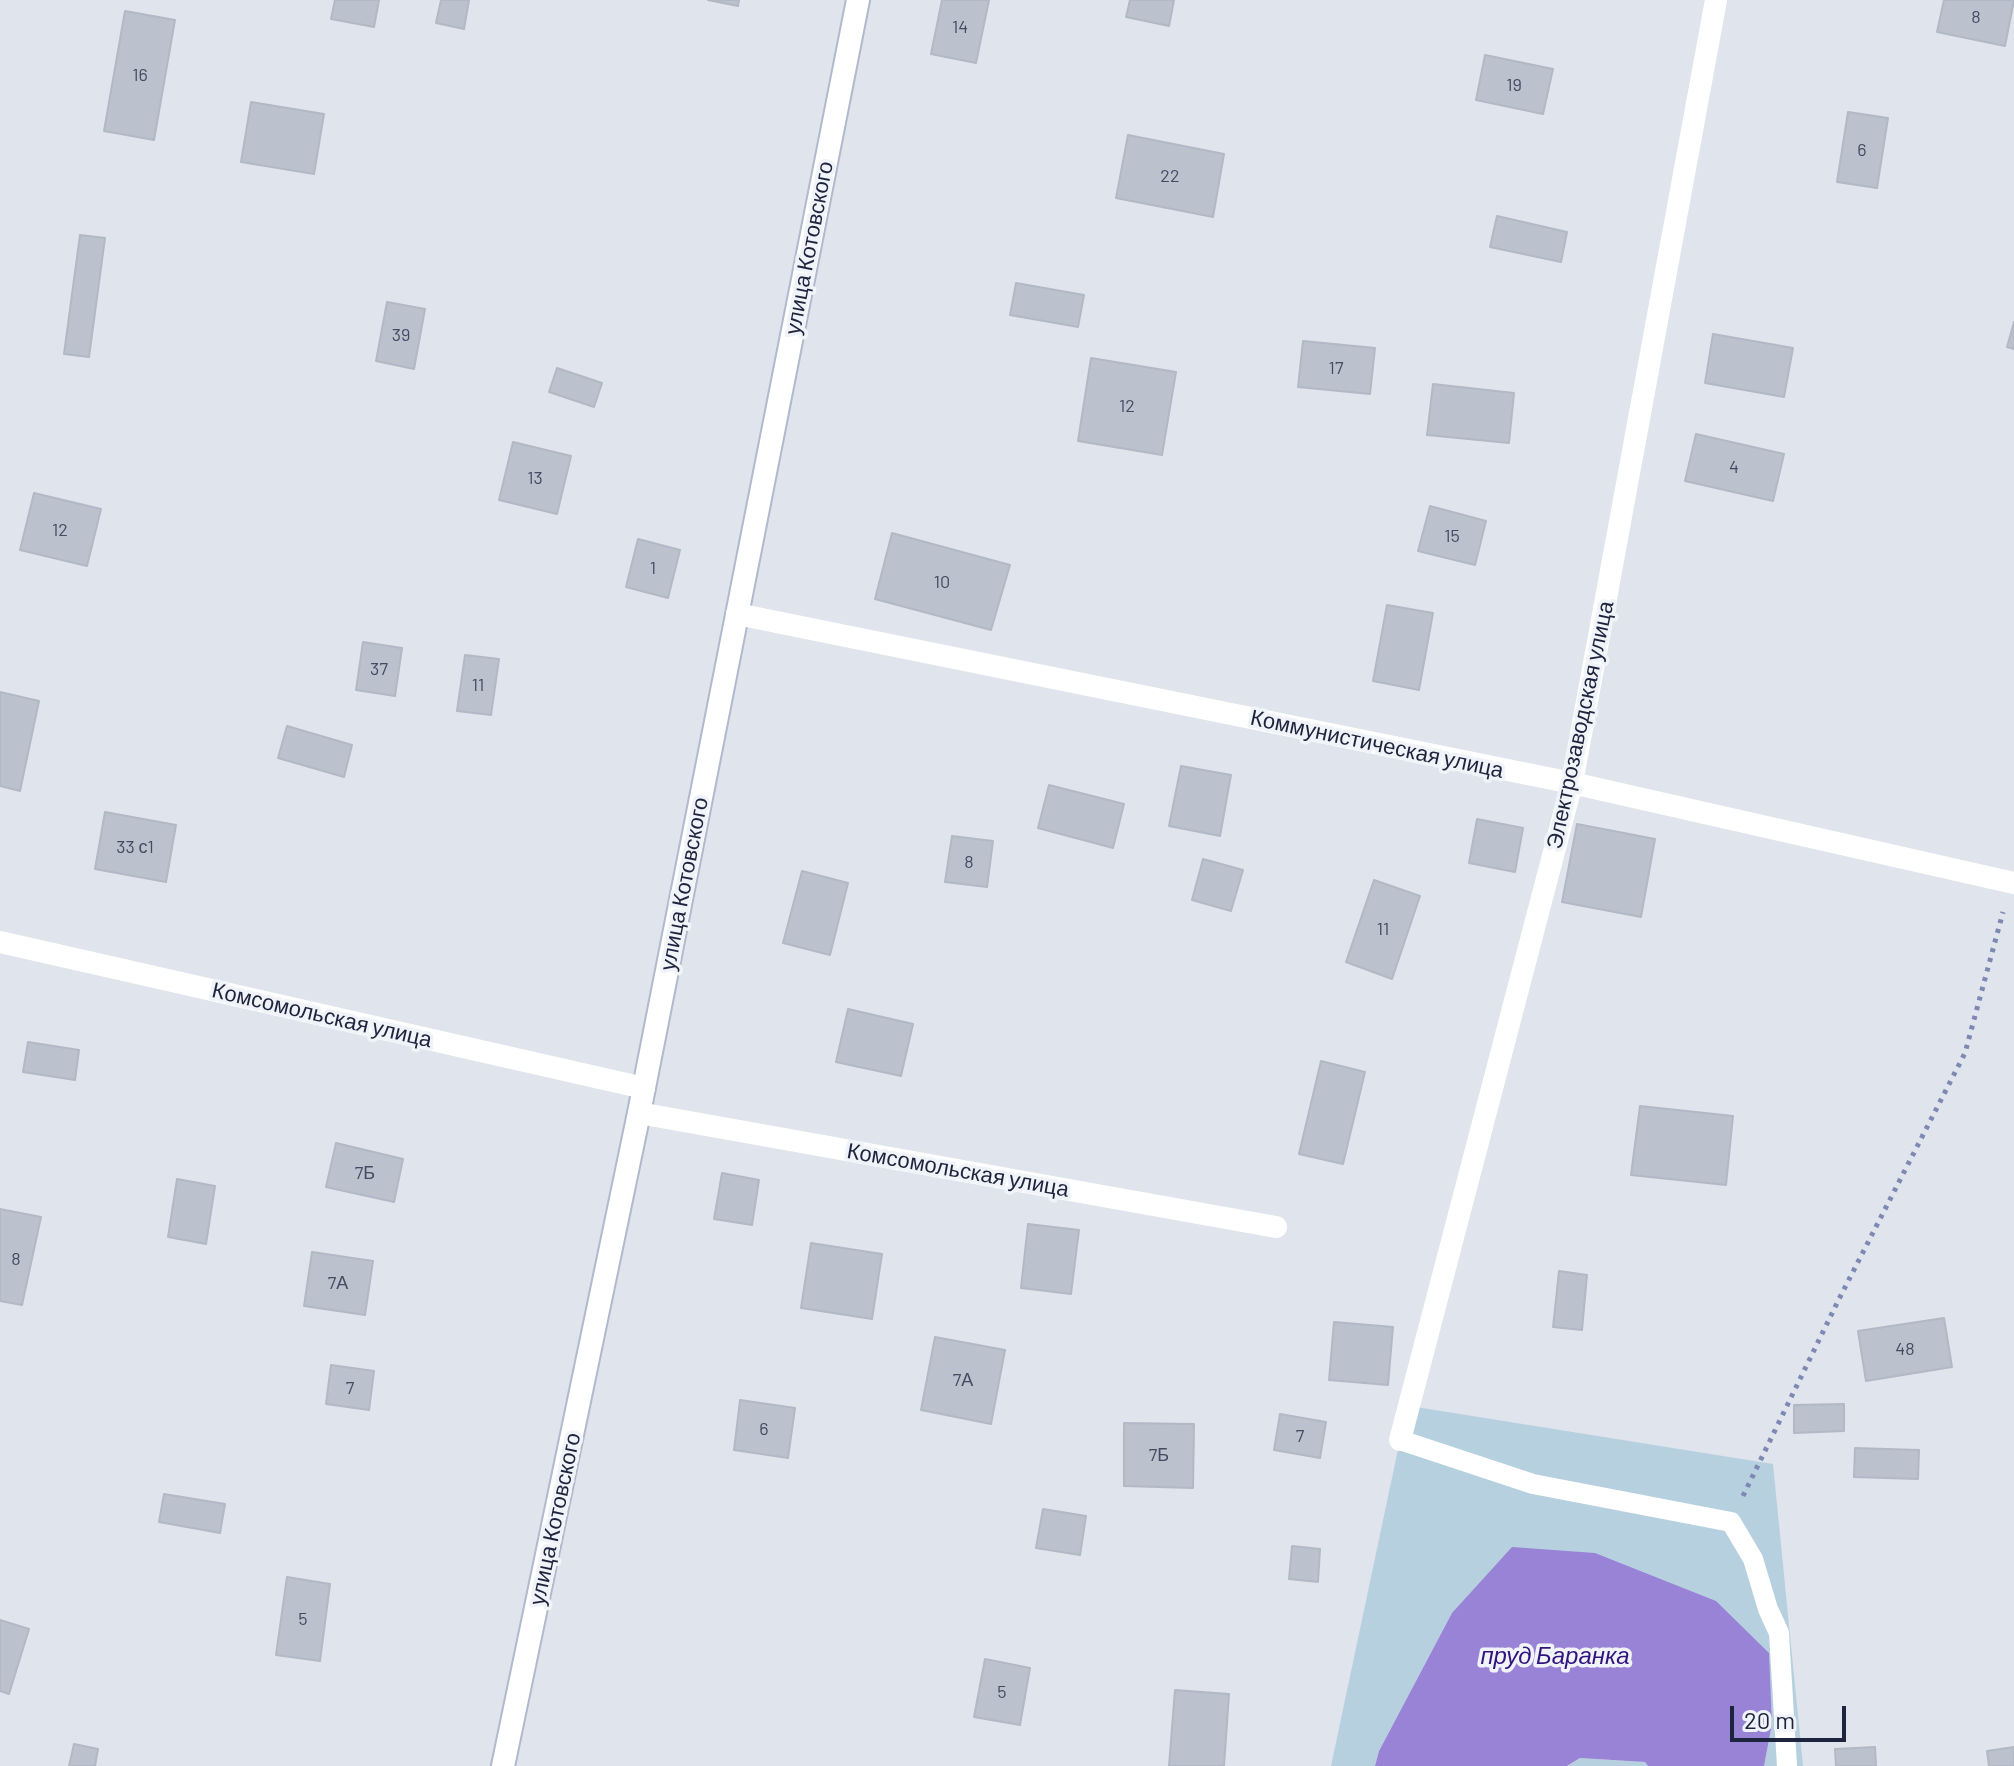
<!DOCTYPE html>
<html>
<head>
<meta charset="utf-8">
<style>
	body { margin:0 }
	#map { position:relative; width:2014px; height:1766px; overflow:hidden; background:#e0e4ec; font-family:Barlow,sans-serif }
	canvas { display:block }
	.scale { position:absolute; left:1730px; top:1706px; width:116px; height:36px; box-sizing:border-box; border:4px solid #1f243e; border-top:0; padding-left:10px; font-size:24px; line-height:28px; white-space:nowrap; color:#1f243e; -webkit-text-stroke:6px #f0f4f8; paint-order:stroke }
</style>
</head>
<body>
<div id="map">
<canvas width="2014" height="1766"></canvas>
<div class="scale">20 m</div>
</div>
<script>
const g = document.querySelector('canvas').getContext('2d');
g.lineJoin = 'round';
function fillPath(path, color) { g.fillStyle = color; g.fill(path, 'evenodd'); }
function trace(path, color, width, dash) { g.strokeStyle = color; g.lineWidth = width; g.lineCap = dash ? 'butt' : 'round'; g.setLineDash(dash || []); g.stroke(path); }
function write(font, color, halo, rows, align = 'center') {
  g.font = font + ' Barlow,sans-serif'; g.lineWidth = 7; g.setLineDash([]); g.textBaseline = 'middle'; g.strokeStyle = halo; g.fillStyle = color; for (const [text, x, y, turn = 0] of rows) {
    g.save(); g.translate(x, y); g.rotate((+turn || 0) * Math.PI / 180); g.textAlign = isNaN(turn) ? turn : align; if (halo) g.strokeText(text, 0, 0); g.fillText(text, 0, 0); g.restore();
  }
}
fillPath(new Path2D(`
	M1416,1407L1773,1464L1803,1766H1764L1772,1724L1452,1613L1379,1751L1375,1766H1331L1400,1440Z
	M1580,1758L1645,1762L1648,1766H1568Z`), '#b7d0df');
fillPath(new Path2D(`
	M1512,1547L1595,1553L1716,1601L1769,1653L1772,1724L1764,1766H1648L1645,1762L1580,1758L1567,1766H1375L1379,1751L1452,1613Z`), '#9983d6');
const building = new Path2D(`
	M335,0H379L374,27L331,19Z
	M441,0H469L464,29L436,23Z
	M708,0H739L738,6Z
	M942,0H989L976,63L931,54Z
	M1130,0H1174L1169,26L1126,17Z
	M1944,0H2014L2005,46L1937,32Z
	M125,11L175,20L154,140L104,131Z
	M1485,55L1553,69L1543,114L1476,100Z
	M251,102L324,114L314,174L241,162Z
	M1848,112L1888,118L1877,188L1837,182Z
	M1128,135L1224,154L1213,217L1116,198Z
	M1497,216L1567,232L1561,262L1490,247Z
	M80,235L105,238L89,357L64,354Z
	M1016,283L1084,295L1078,327L1010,315Z
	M387,302L425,309L414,369L376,361Z
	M2014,322V349L2007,347Z
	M1713,334L1793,348L1784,397L1705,383Z
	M1303,341L1375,348L1370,394L1298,387Z
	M1091,358L1176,372L1162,455L1078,441Z
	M557,368L602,383L594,407L549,392Z
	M1433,384L1514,393L1509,443L1427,435Z
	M1696,434L1784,454L1773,501L1685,481Z
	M513,442L571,456L557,514L499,500Z
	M34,493L101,509L87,566L20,550Z
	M1430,506L1486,521L1475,565L1418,551Z
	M892,533L1010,565L991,630L875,599Z
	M638,539L680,550L668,598L626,587Z
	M1387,605L1433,613L1419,690L1373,681Z
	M363,642L402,648L395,696L356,690Z
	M465,655L499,659L491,715L457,711Z
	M0,692L39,701L20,791L0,786Z
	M287,726L352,745L344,777L278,758Z
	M1181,766L1231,775L1220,836L1169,826Z
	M1049,785L1124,804L1113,848L1038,828Z
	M105,812L176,825L166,882L95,869Z
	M1477,819L1523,828L1515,872L1469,863Z
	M1577,824L1655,839L1641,917L1562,902Z
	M952,836L993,841L987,887L945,882Z
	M1203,859L1243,870L1231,911L1192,900Z
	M802,871L848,883L830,955L783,943Z
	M1374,880L1420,896L1392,979L1346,962Z
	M848,1009L913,1024L901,1076L836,1062Z
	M28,1042L79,1050L75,1080L23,1072Z
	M1321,1061L1365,1072L1343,1164L1299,1154Z
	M1640,1106L1733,1116L1726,1185L1631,1175Z
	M336,1143L403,1159L394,1202L326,1187Z
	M722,1173L759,1180L752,1225L714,1219Z
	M177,1179L215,1186L206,1244L168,1237Z
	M0,1209L41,1217L22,1305L0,1301Z
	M1028,1224L1079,1230L1071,1294L1021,1288Z
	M811,1243L882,1254L872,1319L801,1308Z
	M312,1252L373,1261L365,1315L304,1306Z
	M1559,1271L1587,1275L1582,1330L1553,1327Z
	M1944,1318L1952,1367L1866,1381L1858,1331Z
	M1334,1322L1393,1327L1388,1385L1329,1380Z
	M935,1337L1005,1350L991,1424L921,1410Z
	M331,1365L374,1371L369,1410L326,1404Z
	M740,1400L795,1408L788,1458L734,1450Z
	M1844,1404V1431L1794,1433V1405Z
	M1280,1414L1326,1422L1320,1458L1274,1450Z
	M1124,1423L1194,1424L1193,1488L1124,1486Z
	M1855,1448L1919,1450L1918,1479L1854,1477Z
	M164,1494L225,1504L220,1533L159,1522Z
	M1043,1509L1086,1516L1080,1555L1036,1548Z
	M1292,1546L1320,1549L1318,1582L1289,1579Z
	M287,1577L330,1584L320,1661L276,1655Z
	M0,1620L29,1629L9,1694L0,1691Z
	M985,1659L1030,1668L1020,1725L974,1717Z
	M1175,1690L1229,1694L1224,1766H1169Z
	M74,1744L98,1749L95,1766H69Z
	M1875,1747L1876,1766H1836L1835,1749Z
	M2014,1747V1766H1989L1987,1751Z`);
fillPath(building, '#bbc1cd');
trace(building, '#b2b8c6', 2);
const secondary = new Path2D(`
	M503,1766L639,1113L858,0`);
trace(secondary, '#b2b9cd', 26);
trace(new Path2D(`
	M1743,1496L1839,1299L1965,1053L2003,912`), '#7d88b3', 5, [4, 6]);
trace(new Path2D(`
	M1400,1440L1533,1484L1731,1522L1753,1559L1768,1609L1779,1633L1787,1766`), '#fff', 20);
trace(new Path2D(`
	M737,614L1572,783L2014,883
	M0,942L644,1088
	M639,1113L1276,1227
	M1400,1440L1572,783L1716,0`), '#fff', 22);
trace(secondary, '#fff', 22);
write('18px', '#464b62', null, [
	["8",1976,17],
	["14",960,27],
	["16",140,75],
	["19",1514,85],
	["6",1862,150],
	["22",1170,176],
	["39",401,335],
	["17",1336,368],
	["12",1127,406],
	["4",1734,467],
	["13",535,478],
	["12",60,530],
	["15",1452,536],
	["1",653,568],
	["10",942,582],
	["37",379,669],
	["11",478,685],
	["33 с1",135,847],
	["8",969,862],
	["11",1383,929],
	["7Б",365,1173],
	["8",16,1259],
	["7А",338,1283],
	["48",1905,1349],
	["7А",963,1380],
	["7",350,1388],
	["6",764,1429],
	["7",1300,1436],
	["7Б",1159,1455],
	["5",303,1619],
	["5",1002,1692]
]);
write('22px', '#1f243e', '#f0f4f8', [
	["улица Котовского",809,248,-79],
	["Электрозаводская улица",1580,725,-78],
	["Коммунистическая улица",1377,744,12],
	["улица Котовского",684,884,-79],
	["Комсомольская улица",322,1015,13],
	["Комсомольская улица",958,1170,10],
	["улица Котовского",555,1519,-78]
]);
write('italic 24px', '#32147f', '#f0f4f8', [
	["пруд Баранка",1555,1656]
]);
</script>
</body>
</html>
